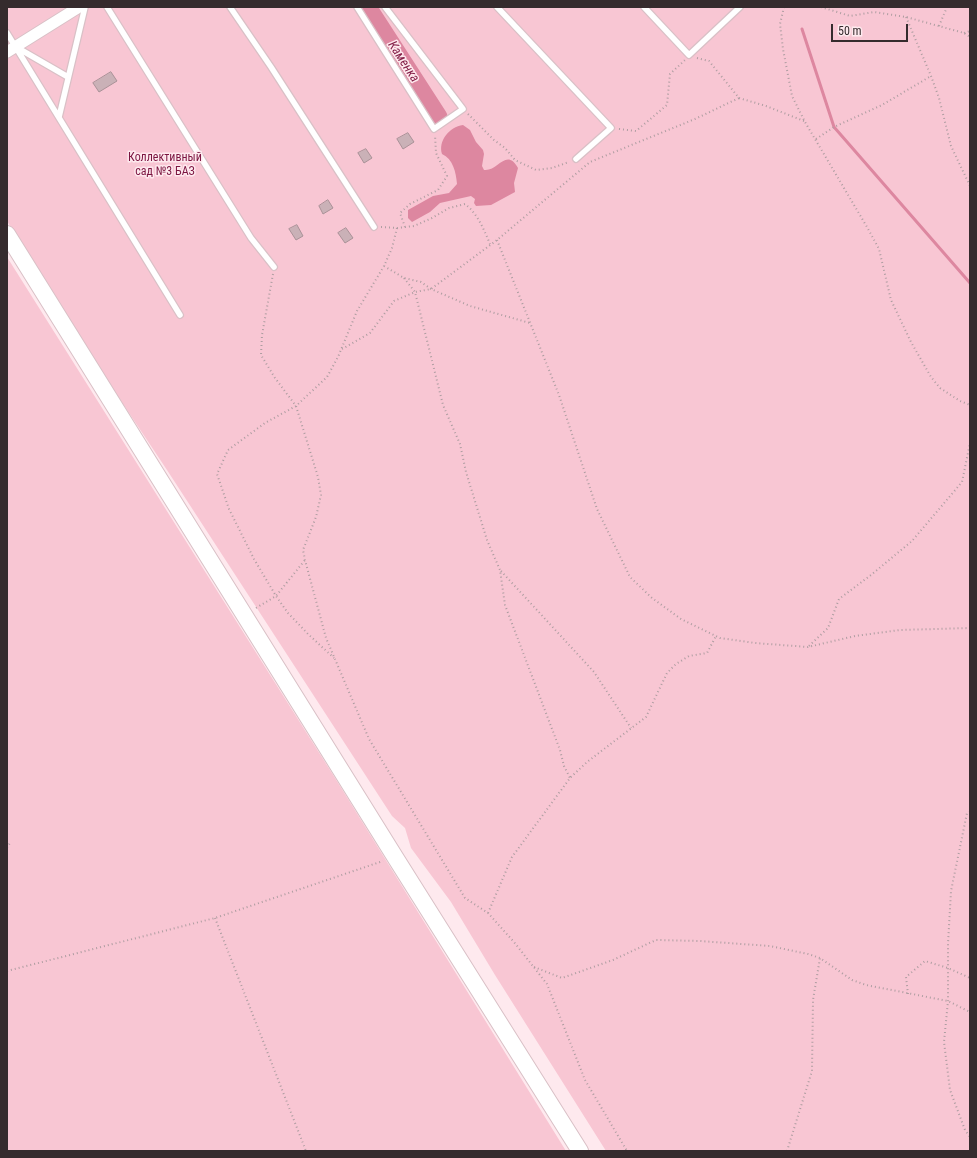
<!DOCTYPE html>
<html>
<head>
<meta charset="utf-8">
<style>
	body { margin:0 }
	#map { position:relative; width:977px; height:1158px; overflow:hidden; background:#fee9ee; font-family:"Roboto Condensed",sans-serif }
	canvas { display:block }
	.frame { position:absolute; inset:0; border:8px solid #352b2d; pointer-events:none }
	.scale { position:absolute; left:831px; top:24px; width:77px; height:18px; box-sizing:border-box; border:2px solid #352b2d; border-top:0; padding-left:5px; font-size:12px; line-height:14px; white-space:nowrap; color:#352b2d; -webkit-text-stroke:3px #fee9ee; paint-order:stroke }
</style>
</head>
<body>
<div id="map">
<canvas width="977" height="1158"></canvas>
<div class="frame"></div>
<div class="scale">50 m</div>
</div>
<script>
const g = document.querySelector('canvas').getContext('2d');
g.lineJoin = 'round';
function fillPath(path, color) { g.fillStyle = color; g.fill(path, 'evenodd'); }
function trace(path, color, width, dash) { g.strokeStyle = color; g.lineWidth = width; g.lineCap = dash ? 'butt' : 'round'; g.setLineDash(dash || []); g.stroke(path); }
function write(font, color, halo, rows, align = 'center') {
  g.font = font + ' "Roboto Condensed",sans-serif'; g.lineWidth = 3; g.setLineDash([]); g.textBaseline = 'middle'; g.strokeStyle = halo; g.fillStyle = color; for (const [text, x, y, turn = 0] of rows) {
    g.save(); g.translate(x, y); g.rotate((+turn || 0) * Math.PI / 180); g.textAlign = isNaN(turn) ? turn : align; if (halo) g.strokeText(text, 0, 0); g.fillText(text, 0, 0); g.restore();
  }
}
fillPath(new Path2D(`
	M7,7H970V1151H606L495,975L451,902L411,848L405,828L392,816L167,470L95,362L7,221Z
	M7,257L335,778L566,1151H7Z`), '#f8c6d3');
fillPath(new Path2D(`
	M463,125L470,130L476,142L483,150L484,154L482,166L484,170C498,172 506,147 518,168L514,183L515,192L491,205L476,206L474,203L475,199L471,196L440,203L430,212L412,222L408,218V210L433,196L449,193L457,184C456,172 453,159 442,154C438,141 449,127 463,125Z`), '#dd87a0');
trace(new Path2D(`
	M802,29L834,127L970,283`), '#dd87a0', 3);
trace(new Path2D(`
	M367,7L438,117`), '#dd87a0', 19);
const building = new Path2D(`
	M111,72L117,81L99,92L93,83Z
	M408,133L414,142L403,149L397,139Z
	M366,149L372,158L364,163L358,153Z
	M328,200L333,208L323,214L319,206Z
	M297,225L303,236L296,240L289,229Z
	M346,228L353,238L345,243L338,233Z`);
fillPath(building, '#cab1b7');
trace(building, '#aa9298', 1);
const service = new Path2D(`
	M107,7L251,238L274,267
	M230,7L271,67L374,227
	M357,7L434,129L463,109L385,7
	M497,7L611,128L576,159
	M644,7L689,55L740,7
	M7,33L180,315
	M16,47L68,77
	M59,117L85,7`);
const minor = new Path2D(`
	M7,52L79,7`);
const secondary = new Path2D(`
	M7,234L395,857L580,1151`);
trace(service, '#d9c0c6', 8);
trace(minor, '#d9c0c6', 13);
trace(secondary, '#d9c0c6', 18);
trace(new Path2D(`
	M784,7L780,24L783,49L792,96L805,122L867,227L879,249L891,300L911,342L931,377L940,388L960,401L970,405
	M821,7L850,16L874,12L906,17L964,33L970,37
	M906,17L931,76L939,98L951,146L970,186
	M939,26L947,7
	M964,33L970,31
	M697,58L709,61L739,98L766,106L804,121
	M468,114L494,140L505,148L515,160L536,170L552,168L569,162
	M619,129L636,131L667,105L670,74L685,60
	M816,139L834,127L882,105L931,76
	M381,227L397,228L414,226L432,218L449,208L465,204C478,214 484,230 490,244
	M405,227L400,213L410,204L438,190L447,176L436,153L435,135
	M397,228L392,248L384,266L357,311L338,357L327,377L296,406L318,477L321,495L316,517L303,550L305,560L326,638L369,739L465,898L488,913L514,942L547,984L585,1080L627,1151
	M497,240L559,395L597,509L630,577L652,598L681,619L720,638L755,643L808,647L855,636L900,630L970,628
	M384,266L404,278L421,282L431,289L470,306L530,323
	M273,274L262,335L261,355L275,378L296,406L265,423L228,450L217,474L229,509L254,559L276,596L288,613L308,634L334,658
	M404,278L415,292L443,405L460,444L466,472L487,540L500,570L505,605L560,750L564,766L570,778
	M342,349L370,333L394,301L415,292L431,289L497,240L590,162L695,119L739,98
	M501,571L594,672L631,728
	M256,608L276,596L305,560
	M809,646L828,628L839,599L871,575L912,541L962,482L970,443
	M970,812L967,813L951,891L948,944V1001L944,1042L950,1090L965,1130L970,1137
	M7,848L11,841
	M488,913L512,857L570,778L587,762L646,717L667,673L676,664L689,656L707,653L716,636
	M215,918L306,1151
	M534,967L562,978L613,960L656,940L700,941L770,946L808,954L820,958L852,980L866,985L948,1001L970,1012
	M7,971L215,918L383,861
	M908,994L906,977L925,961L948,968L970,978
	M787,1151L812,1071L813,1000L820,958`), '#ae9da1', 2, [1, 3]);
trace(service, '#fff', 5.5);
trace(minor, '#fff', 11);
trace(secondary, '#fff', 16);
write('12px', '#7b1440', '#fee9ee', [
	["Коллективный",165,158],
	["сад №3 БАЗ",165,172]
]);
write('italic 13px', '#841f47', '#fee9ee', [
	["Каменка",403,62,57]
]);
</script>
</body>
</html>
